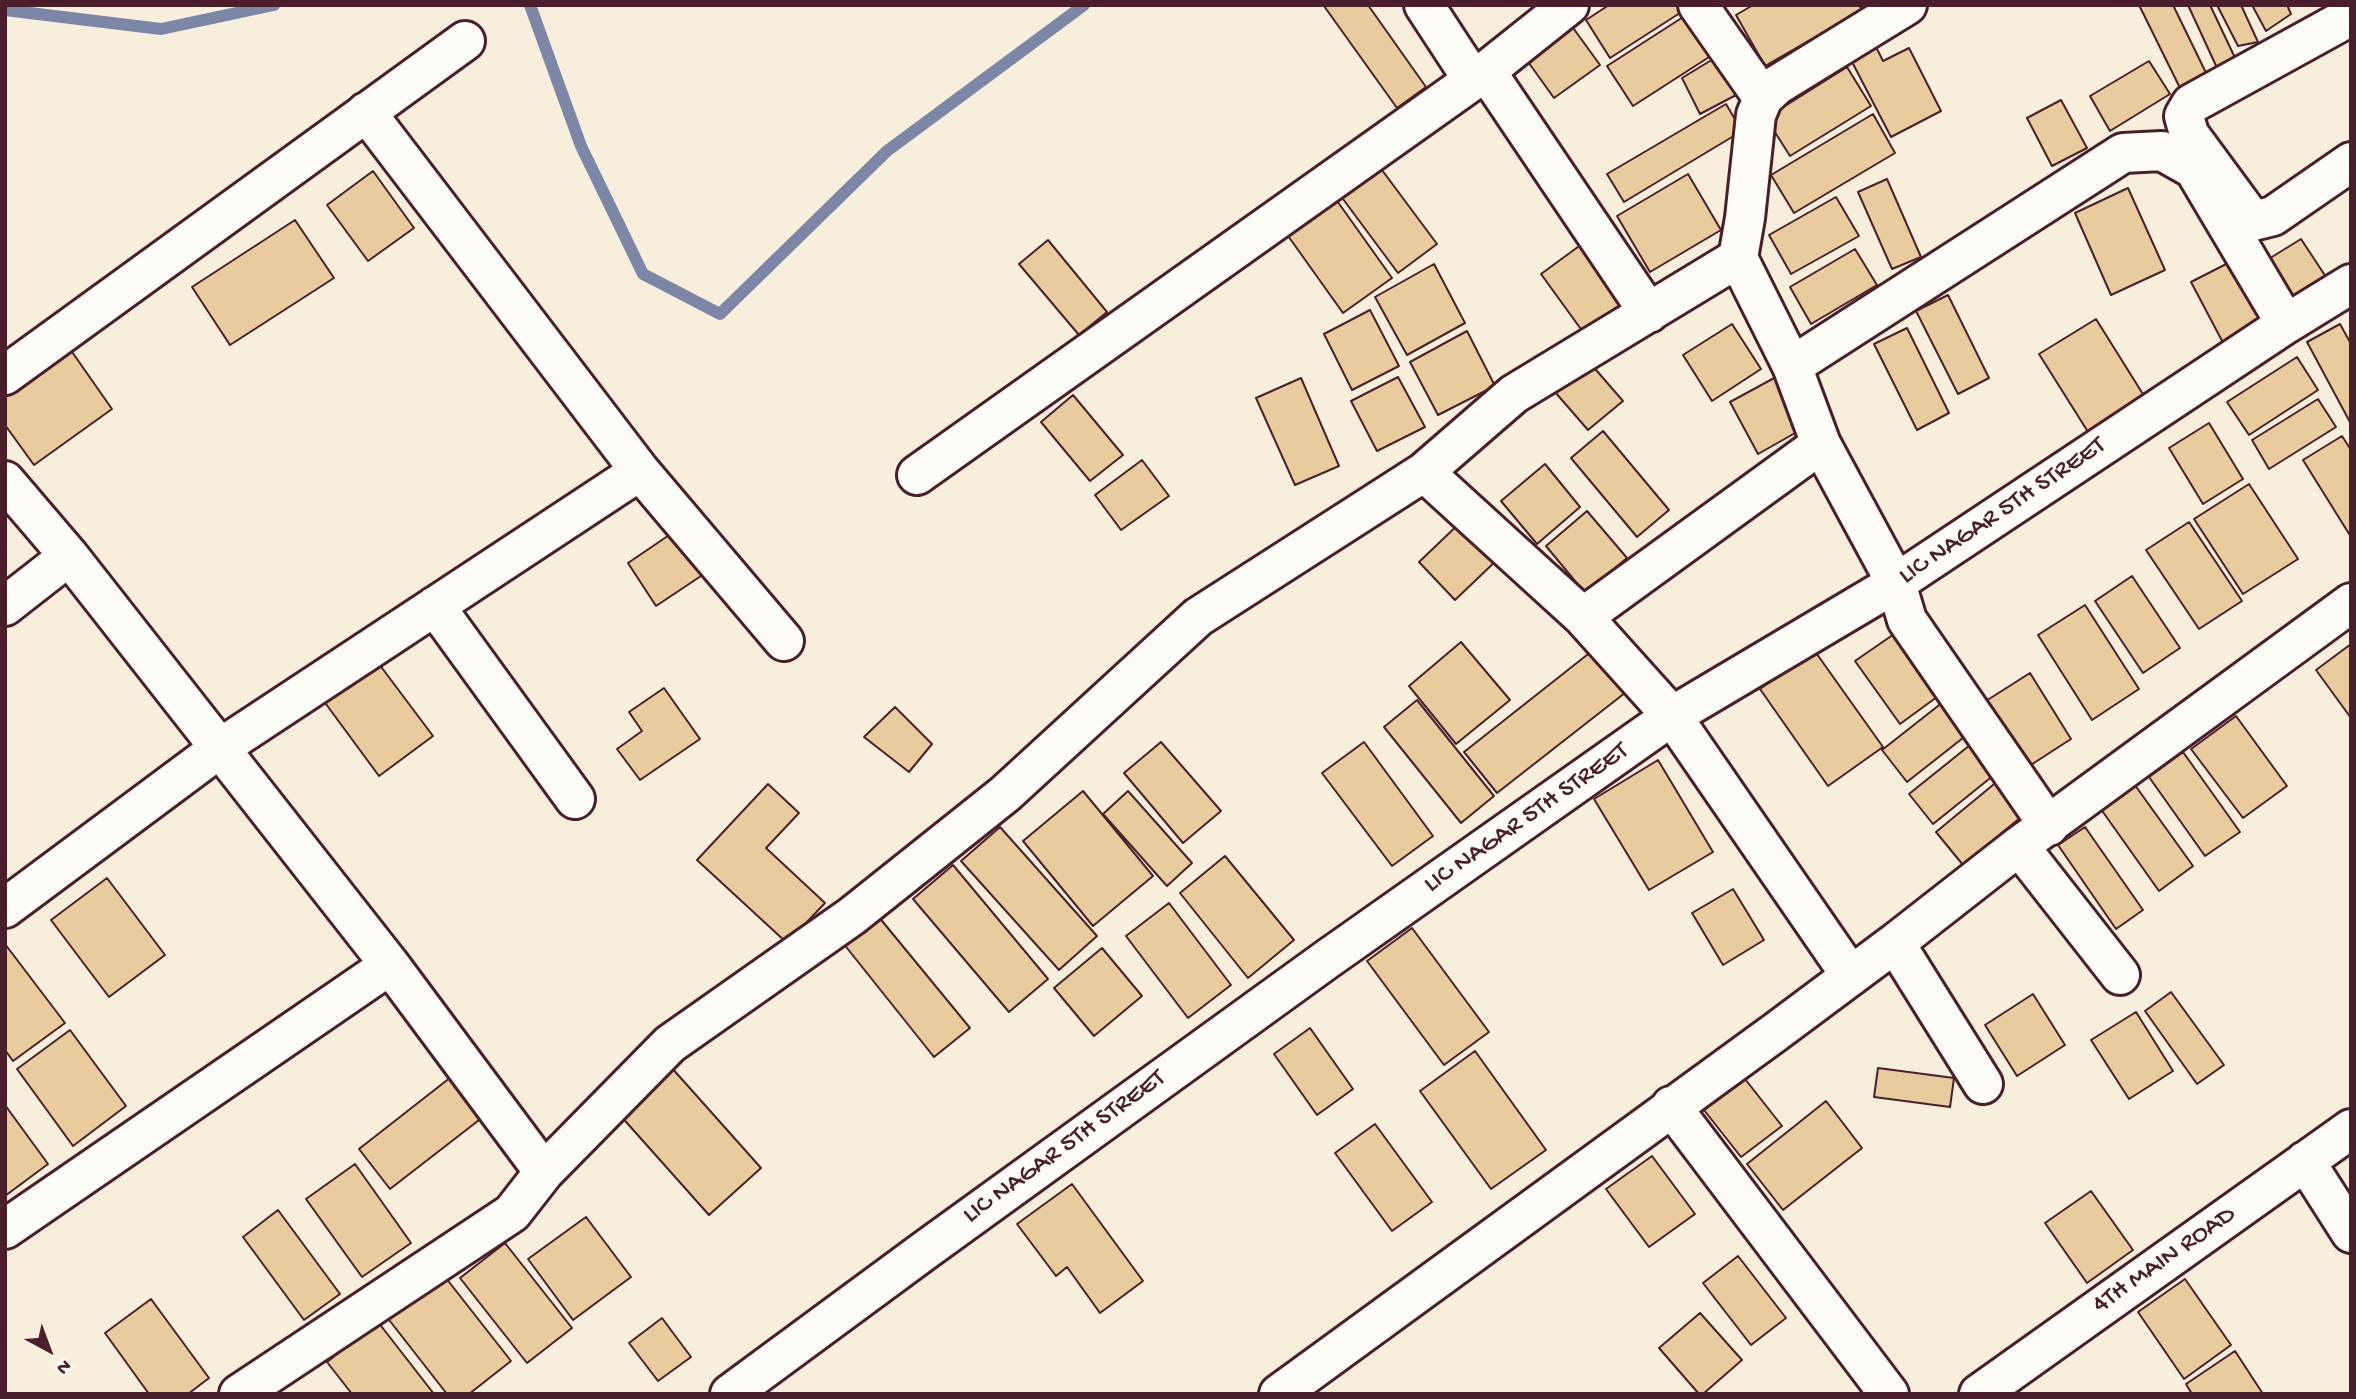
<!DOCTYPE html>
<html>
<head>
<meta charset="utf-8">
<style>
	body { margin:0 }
	#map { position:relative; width:2356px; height:1399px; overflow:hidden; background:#f7eedc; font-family:"Gochi Hand",sans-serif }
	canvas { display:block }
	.frame { position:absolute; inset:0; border:7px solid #4a1f2b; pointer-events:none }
	.north { position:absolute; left:14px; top:1315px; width:70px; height:70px; -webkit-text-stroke:5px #fdfcf7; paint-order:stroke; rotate:139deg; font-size:19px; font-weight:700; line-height:28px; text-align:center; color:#4a1f2b }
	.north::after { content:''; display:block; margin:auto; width:24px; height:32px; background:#4a1f2b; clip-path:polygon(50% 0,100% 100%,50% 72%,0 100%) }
</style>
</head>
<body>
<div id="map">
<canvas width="2356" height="1399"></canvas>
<div class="frame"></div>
<div class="north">N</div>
</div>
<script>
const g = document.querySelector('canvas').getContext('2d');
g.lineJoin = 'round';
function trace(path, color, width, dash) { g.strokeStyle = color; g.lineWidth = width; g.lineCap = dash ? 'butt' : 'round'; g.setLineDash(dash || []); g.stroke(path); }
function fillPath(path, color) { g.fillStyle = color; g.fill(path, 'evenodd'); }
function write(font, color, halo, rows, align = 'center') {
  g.font = font + ' "Gochi Hand",sans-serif'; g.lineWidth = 7; g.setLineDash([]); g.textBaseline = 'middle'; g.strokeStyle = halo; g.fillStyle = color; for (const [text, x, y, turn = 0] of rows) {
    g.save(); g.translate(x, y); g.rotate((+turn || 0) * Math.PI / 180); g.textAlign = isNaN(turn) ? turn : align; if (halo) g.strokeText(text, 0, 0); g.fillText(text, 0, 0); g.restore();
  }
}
trace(new Path2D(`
	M530,5L581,146L643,274L720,314L887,151L1084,5
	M5,10L161,29L274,5`), '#7c87a7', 12);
const building = new Path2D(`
	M1326,5H1368L1426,87L1397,108L1324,6Z
	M1609,5H1680L1683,11L1610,58L1586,20Z
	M1753,5H1859L1862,10L1765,66L1736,15Z
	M2139,5H2173L2209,79L2182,92Z
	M2188,5H2210L2237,62L2218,70Z
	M2217,5H2241L2258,42L2238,46Z
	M2252,5H2287L2291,14L2266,31Z
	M1694,10L1720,50L1633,106L1607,66Z
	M1571,25L1600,65L1554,98L1526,59Z
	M1875,45L1883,61L1909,48L1941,111L1891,137L1850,58Z
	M1723,53L1738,94L1700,114L1682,78Z
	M2149,61L2170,94L2110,131L2090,96Z
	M1847,67L1871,106L1790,156L1766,118Z
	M2061,100L2087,148L2052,166L2027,118Z
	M1726,104L1742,131L1624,202L1607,174Z
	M1873,114L1895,153L1794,213L1771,175Z
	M1379,166L1437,244L1398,273L1340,195Z
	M373,171L414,228L368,261L327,205Z
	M1688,174L1721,230L1650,272L1617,216Z
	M1887,179L1921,257L1892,269L1858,192Z
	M2128,188L2165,270L2111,295L2075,213Z
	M1836,197L1859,236L1791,274L1769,235Z
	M1335,198L1392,278L1343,313L1286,233Z
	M295,220L334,278L230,345L192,287Z
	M2301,239L2330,283L2297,305L2267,260Z
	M1048,240L1107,312L1079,335L1019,264Z
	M1586,241L1628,299L1583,332L1541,274Z
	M1855,249L1877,285L1811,324L1790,287Z
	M2236,259L2273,332L2229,354L2191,282Z
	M1434,264L1465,323L1407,355L1375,297Z
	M1948,295L1989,378L1958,394L1916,311Z
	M1370,310L1399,366L1352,390L1324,334Z
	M2096,319L2151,407L2095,443L2039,354Z
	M1732,324L1761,369L1712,401L1683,355Z
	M2340,324L2351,344V424L2307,342Z
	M1907,328L1949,413L1917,430L1874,344Z
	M1467,331L1495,386L1438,415L1410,362Z
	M70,349L112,409L34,465L5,425V394Z
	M2297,357L2318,390L2249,435L2227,402Z
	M1590,363L1623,401L1588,430L1555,392Z
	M1398,377L1425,427L1377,451L1351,401Z
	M1776,377L1804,428L1758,454L1730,402Z
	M1301,378L1339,466L1295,485L1256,398Z
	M1073,395L1123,455L1090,481L1041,422Z
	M2318,399L2336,427L2269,469L2252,440Z
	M2209,423L2243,479L2203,504L2169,448Z
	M1603,431L1669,510L1637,537L1571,458Z
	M2342,436L2351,450V537L2303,460Z
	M1142,460L1169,496L1121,530L1095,495Z
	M1545,464L1580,507L1537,544L1501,501Z
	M2249,484L2298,559L2243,594L2194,519Z
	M1587,511L1627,558L1585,593L1546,546Z
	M1464,519L1500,557L1455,600L1419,562Z
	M2189,522L2242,601L2199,629L2146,550Z
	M681,527L710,570L656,606L628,563Z
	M2132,576L2180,648L2143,673L2095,601Z
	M2085,605L2139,689L2092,720L2038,635Z
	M1897,632L1941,694L1900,724L1855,661Z
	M1461,642L1510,700L1456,744L1409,686Z
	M2351,644V718L2316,670Z
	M1597,647L1630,689L1497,793L1464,752Z
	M1814,650L1883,747L1828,786L1760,689Z
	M376,660L433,736L379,776L323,700Z
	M2030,673L2071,739L2020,772L1978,706Z
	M664,688L700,739L640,780L617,749L642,731L629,712Z
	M1417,700L1494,796L1461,823L1384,727Z
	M1943,702L1968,734L1907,782L1882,750Z
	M895,707L932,744L909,772L864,737Z
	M2236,716L2287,786L2243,818L2191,749Z
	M1975,741L1999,771L1933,824L1909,794Z
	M1161,742L1221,811L1183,843L1124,773Z
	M1364,742L1433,836L1392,866L1322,773Z
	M2183,752L2240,832L2205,856L2149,777Z
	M1658,760L1713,852L1649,890L1594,799Z
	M1999,780L2026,813L1963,865L1936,832Z
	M2132,781L2193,866L2159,891L2098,805Z
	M768,784L799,813L766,848L825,903L787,943L697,860Z
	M1083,791L1153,876L1093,926L1023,841Z
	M1128,791L1192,863L1167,886L1103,814Z
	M1000,827L1097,936L1059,970L961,861Z
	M2085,827L2143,910L2116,929L2058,845Z
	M1225,856L1294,940L1248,978L1180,893Z
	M953,865L1048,979L1009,1012L913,899Z
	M107,878L165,955L109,997L51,920Z
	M1733,889L1764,940L1723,965L1692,913Z
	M1169,903L1231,985L1188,1018L1126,936Z
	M878,916L970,1028L934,1057L843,943Z
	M1412,928L1489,1032L1444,1065L1367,961Z
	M5,944L65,1023L13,1061L5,1050Z
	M1102,948L1142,996L1094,1036L1054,988Z
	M2171,992L2224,1065L2197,1084L2145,1011Z
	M2033,994L2065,1045L2017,1076L1985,1025Z
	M2136,1012L2173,1071L2129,1099L2091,1040Z
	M1310,1028L1353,1089L1317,1115L1274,1054Z
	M70,1030L126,1106L73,1146L17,1069Z
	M1475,1051L1546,1150L1491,1189L1420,1091Z
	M671,1067L761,1168L709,1215L619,1114Z
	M1878,1068L1954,1078L1950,1107L1874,1097Z
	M460,1070L492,1110L390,1189L359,1149Z
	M1745,1079L1782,1126L1741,1157L1704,1110Z
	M1826,1101L1862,1148L1783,1210L1747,1164Z
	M5,1105L48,1164L5,1196Z
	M1375,1124L1432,1202L1392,1231L1335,1153Z
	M1652,1156L1695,1214L1649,1247L1606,1189Z
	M355,1164L411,1243L362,1277L306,1199Z
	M1072,1184L1143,1281L1100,1313L1067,1267L1056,1276L1017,1224Z
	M2091,1191L2133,1250L2087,1283L2045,1223Z
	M278,1210L340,1294L304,1320L243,1237Z
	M586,1217L631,1277L573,1320L528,1259Z
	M505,1243L572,1328L527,1363L460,1278Z
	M1738,1256L1786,1318L1751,1345L1703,1283Z
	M442,1273L511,1361L469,1394H447L386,1316Z
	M2185,1279L2231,1345L2184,1379L2138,1312Z
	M151,1299L209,1378L188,1394H149L105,1333Z
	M1700,1313L1742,1360L1703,1394H1699L1659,1348Z
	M662,1318L691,1357L658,1381L629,1343Z
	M378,1322L434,1394H352L327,1362Z
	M2235,1351L2263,1394H2192L2186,1384Z`);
fillPath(building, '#e9cc9d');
trace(building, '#4a1f2b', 2);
const street = new Path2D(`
	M1424,5L1473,80
	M1698,5L1763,98
	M2351,16L2191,104L2184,116L2189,134L2253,221L2273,216L2351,162
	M1486,71L1649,313
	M366,112L640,471L784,641
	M1792,366L1738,258L1745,218L1756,115L1763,98L1777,85L1907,5
	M5,375L465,41
	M1424,472L1583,617L1672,716L1851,976
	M917,475L1486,71L1569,5
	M5,481L69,556L390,965L544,1172
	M5,606L69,556
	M435,606L575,799
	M1583,617L1821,444
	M2049,826L1907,620L1896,583L1821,444L1792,366L2123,153L2162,151L2194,169L2286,324
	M2019,846L2120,975
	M5,908L220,748L640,471
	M1895,943L1983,1084
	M1671,1106L1889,1394
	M2305,1161L2351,1233
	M5,1229L390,965
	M239,1394L512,1213L544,1172L670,1044L852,916L1005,794L1198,617L1424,472L1514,394L1738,258
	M730,1394L924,1251L1326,960L1672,716L1896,583L2286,324L2351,284
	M1279,1394L1777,1031L1895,943L2019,846L2351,603
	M1979,1394L2351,1129`);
trace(street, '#4a1f2b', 44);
trace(street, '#fdfcf7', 38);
write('26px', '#4a1f2b', '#fdfcf7', [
	["LIC NAGAR 5TH STREET",2003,512,-34],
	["LIC NAGAR 5TH STREET",1527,819,-35],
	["LIC NAGAR 5TH STREET",1065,1148,-36],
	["4TH MAIN ROAD",2165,1261,-35]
]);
</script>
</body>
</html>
